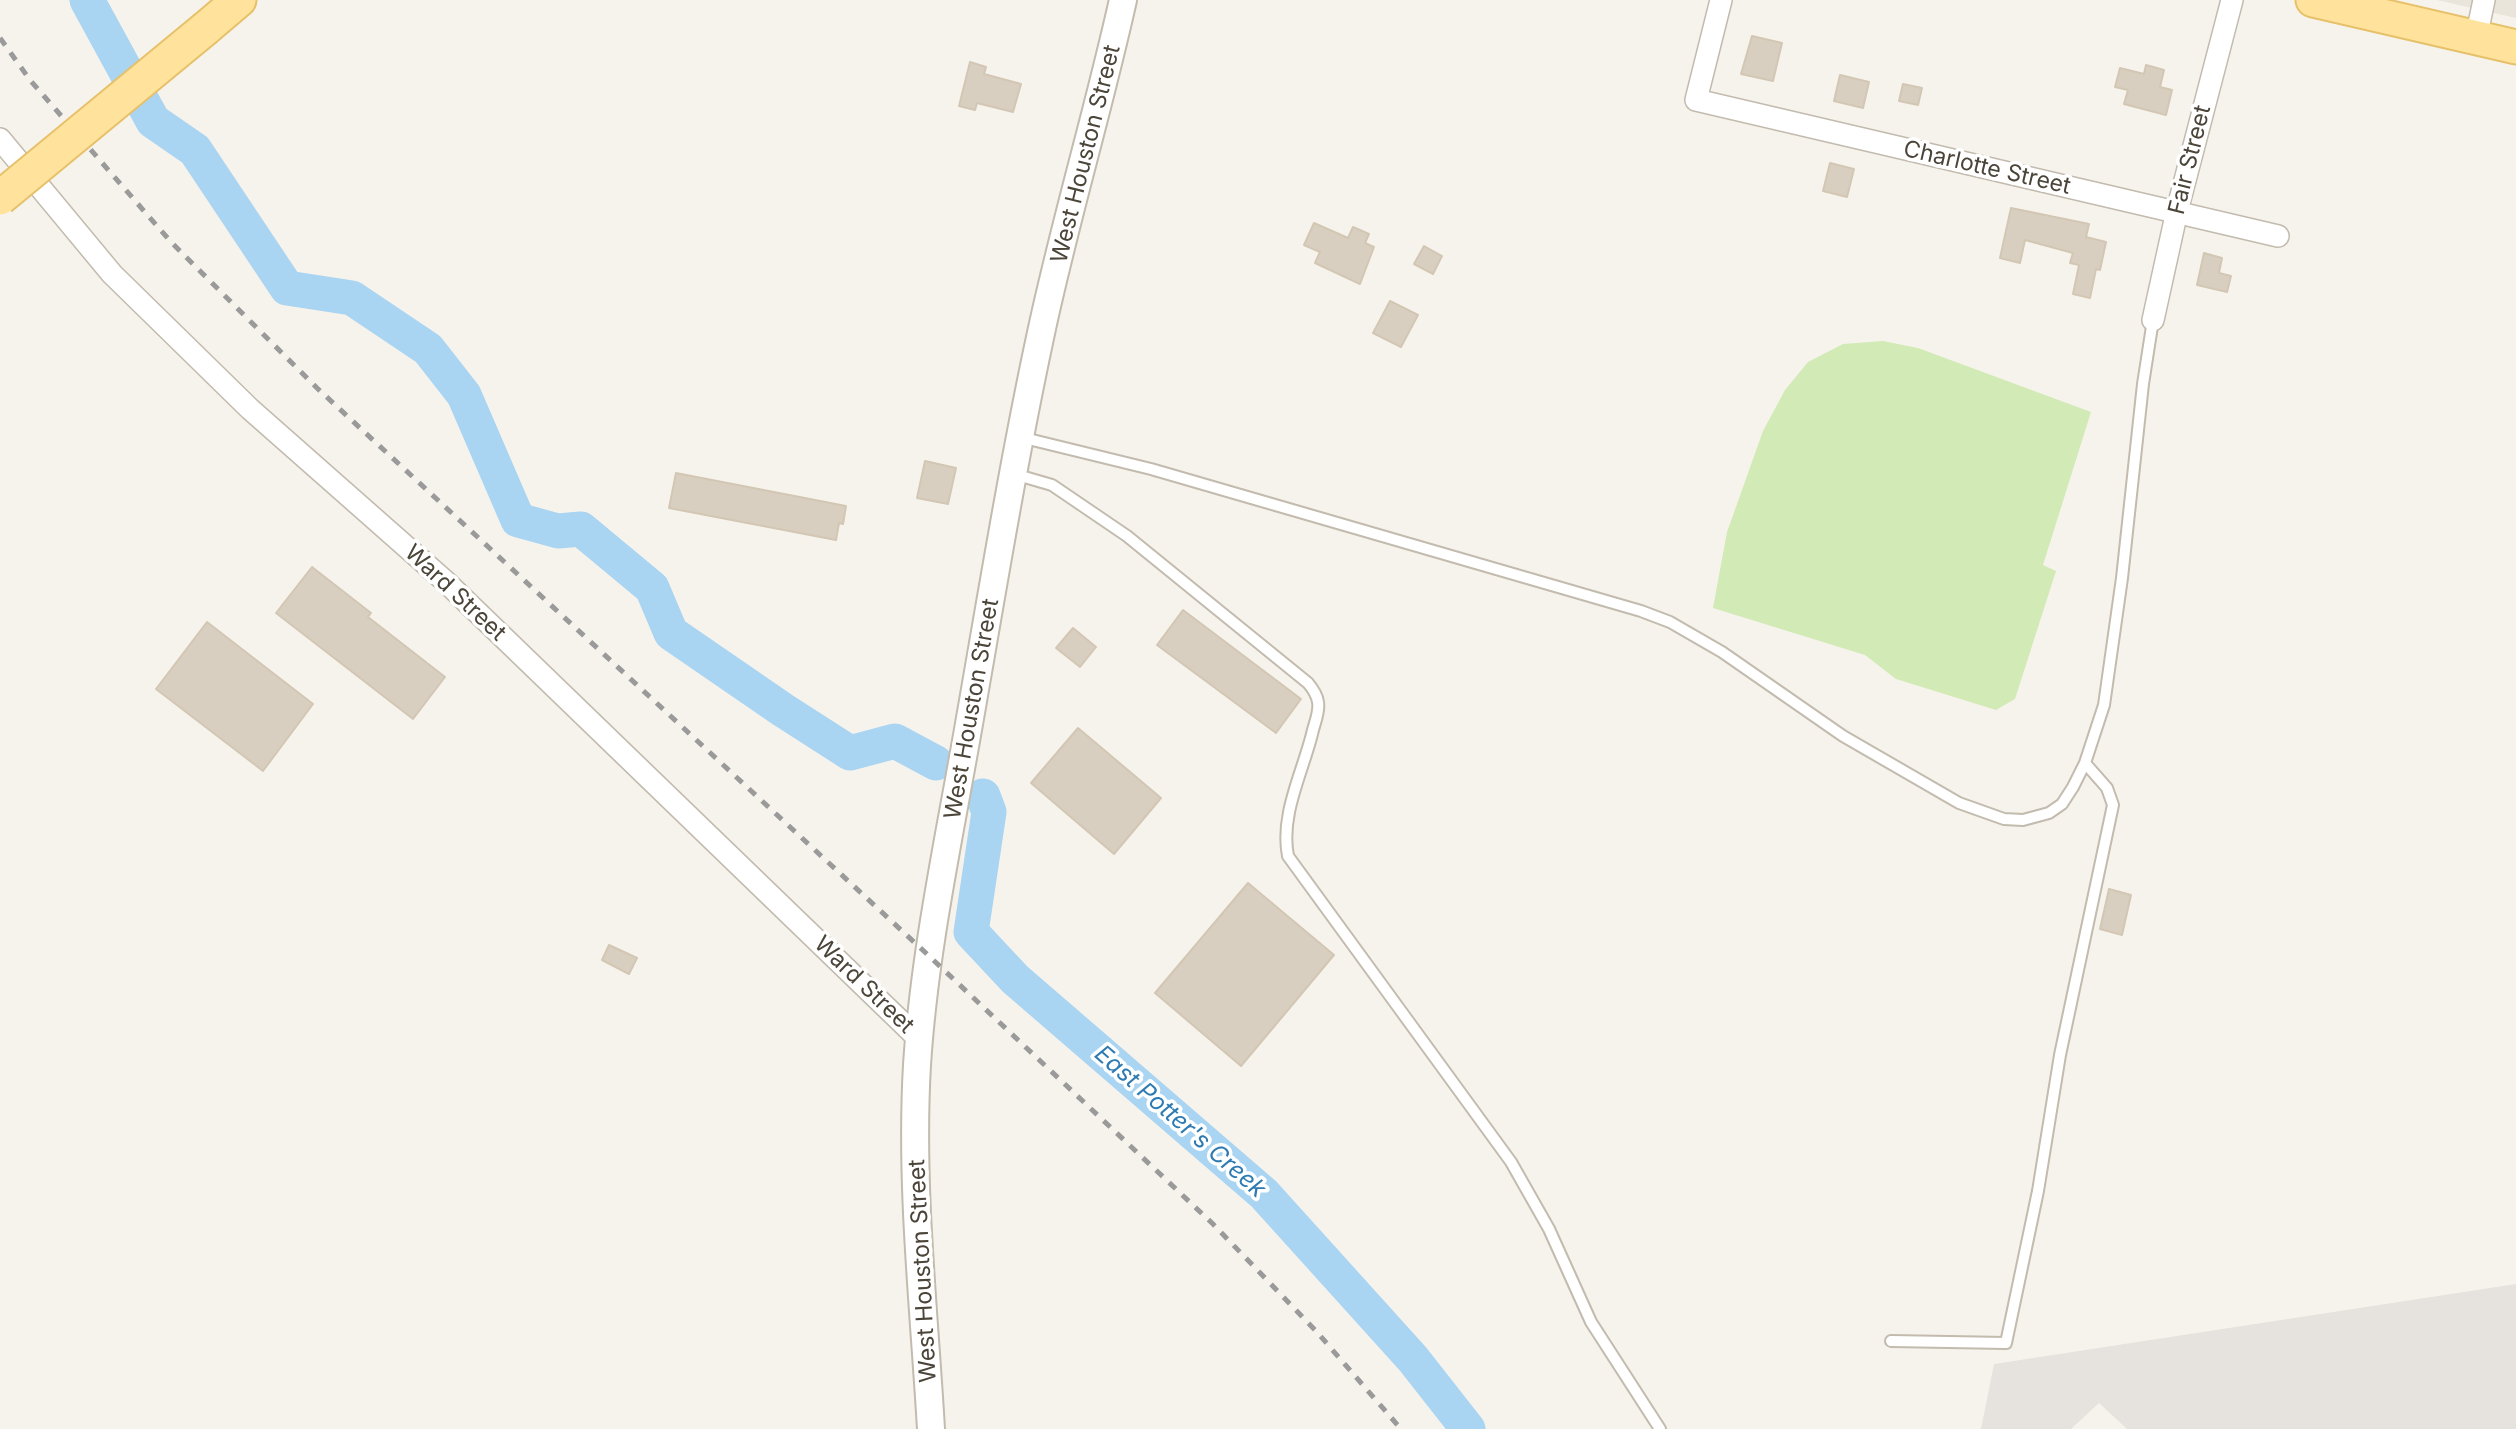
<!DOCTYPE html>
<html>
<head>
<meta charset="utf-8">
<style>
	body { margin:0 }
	canvas { display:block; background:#f6f3ec }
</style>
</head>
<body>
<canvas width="2516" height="1429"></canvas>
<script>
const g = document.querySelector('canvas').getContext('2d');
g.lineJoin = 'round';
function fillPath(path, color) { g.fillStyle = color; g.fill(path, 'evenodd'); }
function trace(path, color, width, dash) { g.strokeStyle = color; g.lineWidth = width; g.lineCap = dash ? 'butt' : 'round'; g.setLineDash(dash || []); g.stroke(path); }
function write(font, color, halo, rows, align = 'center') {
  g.font = font + ' Inter,sans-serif'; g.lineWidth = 7; g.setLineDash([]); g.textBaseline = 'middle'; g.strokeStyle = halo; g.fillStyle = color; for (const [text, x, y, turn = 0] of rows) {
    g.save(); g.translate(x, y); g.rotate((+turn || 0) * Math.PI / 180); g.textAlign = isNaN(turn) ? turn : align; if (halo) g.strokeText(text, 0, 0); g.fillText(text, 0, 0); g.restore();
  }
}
fillPath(new Path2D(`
	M2437,0H2516V18Z`), '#eae5da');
fillPath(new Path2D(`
	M2516,1284V1429H2127L2099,1403L2071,1429H1981L1994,1364Z`), '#e6e2dd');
fillPath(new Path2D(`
	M1883,341L1918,348L2091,412L2043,565L2056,571L2015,699L1996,710L1896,679L1865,655L1713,608L1727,532L1763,431L1785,390L1808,362L1843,344Z`), '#d2eab5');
trace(new Path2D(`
	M87,0L153,121L195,150L287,288L352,298L428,349L464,395L518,520L558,531L581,529L652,588L671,633L783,710L850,753L895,741L936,763
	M983,796L989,812L971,932L1015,979L1264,1194L1413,1359L1468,1429`), '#a9d4f2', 35);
const building = new Path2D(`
	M1752,36L1782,43L1773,81L1741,74Z
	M970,62L986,67L984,74L1021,84L1013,112L977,103L975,110L959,106Z
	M2146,65L2164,70L2160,87L2172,90L2166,115L2124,104L2128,90L2115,87L2120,68L2144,74Z
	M1840,75L1869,82L1863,108L1834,101Z
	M1903,84L1922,88L1918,105L1899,101Z
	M1830,163L1854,169L1847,197L1823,191Z
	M2011,208L2089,224L2086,237L2106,242L2100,270L2096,269L2090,298L2073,294L2079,265L2070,263L2073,253L2025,240L2020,263L2000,258Z
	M1314,223L1348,238L1353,227L1369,234L1365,243L1374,247L1360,284L1315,263L1320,252L1304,245Z
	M1424,246L1442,256L1433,274L1414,264Z
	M2204,253L2222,258L2219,273L2231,276L2227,292L2197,285Z
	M1390,301L1418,315L1401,347L1373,333Z
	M925,461L956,468L948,504L917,498Z
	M676,473L846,506L843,524L839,523L836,540L669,508Z
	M312,567L371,613L368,617L445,677L413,719L276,613Z
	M1183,610L1301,699L1276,733L1157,645Z
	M207,622L313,704L263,771L156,689Z
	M1073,628L1096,647L1080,667L1056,648Z
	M1078,728L1161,798L1114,854L1031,783Z
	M1248,883L1334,955L1241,1066L1155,993Z
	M2109,889L2131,895L2122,935L2100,929Z
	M609,945L637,958L629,974L602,960Z`);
fillPath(building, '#d8cfc1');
trace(building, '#d3c7b4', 2);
const service = new Path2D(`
	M1020,437L1151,469L1641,611L1670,622L1722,652L1843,736L1959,803L2004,819L2023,820L2049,813L2062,804L2073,787L2085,763L2104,705L2122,578L2143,384L2153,320
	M1014,474L1052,485L1127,536L1308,683C1313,689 1317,695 1318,702C1320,712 1314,724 1312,734C1302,774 1280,815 1288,856L1511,1162L1549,1229L1591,1322L1660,1429
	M1891,1341L2006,1343L2038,1191L2060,1055L2113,805L2107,788L2085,763`);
const minor = new Path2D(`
	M1721,0L1696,100L2278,236
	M2476,38L2484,0
	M0,139L112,274L250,409L445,581L919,1039
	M2153,320L2177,211L2232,0`);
const tertiary = new Path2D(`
	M931,1429C924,1308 910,1186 917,1065C924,956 947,848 966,741C990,605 1012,468 1041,333C1065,221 1098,112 1123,0`);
const primary = new Path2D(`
	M2313,0L2516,47
	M206,28L239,0`);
trace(service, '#c2bbae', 14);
trace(minor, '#c2bbae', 24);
trace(tertiary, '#c2bbae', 30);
trace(primary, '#e6c16a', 37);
trace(service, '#fff', 10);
trace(minor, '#fff', 21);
trace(tertiary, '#fff', 26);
trace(primary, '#ffe39c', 33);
trace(new Path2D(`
	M0,38L30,80L171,242L317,388L928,955L1213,1224L1316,1331L1401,1429`), '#9a9a9a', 5, [9, 9]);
const primaryBridge = new Path2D(`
	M0,198L206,28`);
trace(primaryBridge, '#e6c16a', 37, []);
trace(primaryBridge, '#ffe39c', 33);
write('23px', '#4b4439', '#fff', [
	["West Houston Street",1086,154,-76],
	["Fair Street",2190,160,-76],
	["Charlotte Street",1987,168,13],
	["Ward Street",455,593,43],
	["West Houston Street",972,709,-80],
	["Ward Street",864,985,44],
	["West Houston Street",923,1271,-93]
]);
write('italic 24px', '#2e7ab2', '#fff', [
	["East Potter's Creek",1180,1122,41]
]);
</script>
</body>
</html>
